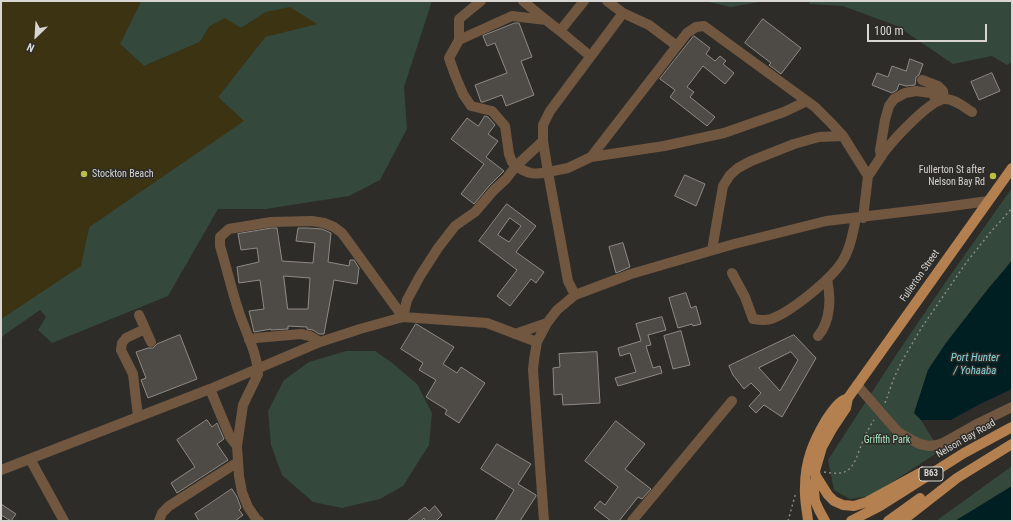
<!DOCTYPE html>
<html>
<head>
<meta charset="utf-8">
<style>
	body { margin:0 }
	#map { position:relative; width:1013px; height:522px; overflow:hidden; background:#2e2c28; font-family:"Roboto Condensed",sans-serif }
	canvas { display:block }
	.frame { position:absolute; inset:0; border:2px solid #d8d6d3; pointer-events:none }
	.north { position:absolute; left:16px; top:16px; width:40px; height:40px; -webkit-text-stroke:3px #2e2c28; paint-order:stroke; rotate:205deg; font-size:11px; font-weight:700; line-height:16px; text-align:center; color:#d8d6d3 }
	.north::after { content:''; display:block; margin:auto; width:14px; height:18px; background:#d8d6d3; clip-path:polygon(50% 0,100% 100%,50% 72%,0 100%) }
	.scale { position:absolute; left:867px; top:24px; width:120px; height:18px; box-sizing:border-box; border:2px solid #d8d6d3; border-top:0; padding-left:5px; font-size:12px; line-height:14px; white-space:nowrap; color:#d8d6d3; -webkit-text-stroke:3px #2e2c28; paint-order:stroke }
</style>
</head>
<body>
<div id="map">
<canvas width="1013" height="522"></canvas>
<div class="frame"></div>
<div class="north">N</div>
<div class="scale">100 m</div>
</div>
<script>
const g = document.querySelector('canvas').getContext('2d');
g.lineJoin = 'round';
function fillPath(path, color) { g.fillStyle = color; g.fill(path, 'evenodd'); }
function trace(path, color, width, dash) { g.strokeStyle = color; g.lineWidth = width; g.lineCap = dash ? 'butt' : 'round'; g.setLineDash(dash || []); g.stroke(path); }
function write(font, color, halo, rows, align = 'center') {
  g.font = font + ' "Roboto Condensed",sans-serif'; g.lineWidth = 3; g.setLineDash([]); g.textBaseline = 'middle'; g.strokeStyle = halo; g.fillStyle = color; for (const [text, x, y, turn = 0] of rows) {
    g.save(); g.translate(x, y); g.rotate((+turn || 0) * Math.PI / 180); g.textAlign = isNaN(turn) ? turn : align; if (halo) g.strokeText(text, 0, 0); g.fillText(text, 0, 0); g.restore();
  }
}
fillPath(new Path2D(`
	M141,1H432L404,87L407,129L380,180L349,196L266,209H218L168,296L52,343L38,330L46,317L40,310L4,335L1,339V319L80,266L89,227L243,121L218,97L265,37L266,12L241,28L210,26L200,42L144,66L120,44Z
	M704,1H765L731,7Z
	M810,1H1012V62L1007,65L992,56L953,64L897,26L843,6L809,4Z
	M1012,188V260L1005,269L988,289L946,343L928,370L915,413L921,420L940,451L871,496L850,499L834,490L828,460L898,352L947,280Z
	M346,351H375L391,362L417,384L432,413L429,445L403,486L380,499L342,508L313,502L282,475L271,445L268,411L284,380L309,362Z
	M1012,466V486L955,521H936Z`), '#34483c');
fillPath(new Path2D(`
	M1,1H141L120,44L144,66L200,42L210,26L225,18L241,28L266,12L290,7L317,24L265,37L218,97L244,121L89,227L81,266L1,319Z`), '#3c3313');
fillPath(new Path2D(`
	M1012,260V389L980,404L951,420H921L914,413L928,370L946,343L988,289L1005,269Z
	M1012,486V521H955Z`), '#001f22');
const building = new Path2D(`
	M763,19L801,48L781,74L769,65L771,63L745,43Z
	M515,23H519L532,57L521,61L534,95L506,106L502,95L483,102H481L475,85L507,73L495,43L487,46L483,36Z
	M694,36L710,48L706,54L715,61L720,56L726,61L723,64L734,73L725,84L703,66L687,87L694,92L690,97L715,117L707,126L670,97L675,90L660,79Z
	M910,59L923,64L919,75L916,77L915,85L906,86L899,84L897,90L892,93L872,85L877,73L888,77L892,66L906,71Z
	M992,73L1000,91L979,100L971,82Z
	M485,116L488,117L495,125L488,134L498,141L486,157L504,171L489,186L474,204L461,194L484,164L451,139L467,118L478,126Z
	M685,175L705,184L696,206L675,196Z
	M507,204L536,226L516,252L544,272L536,283L531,279L510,306L497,296L517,270L479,241ZM510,218L521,226L509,242L498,235Z
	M272,228H277L282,261L313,263L315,243L296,241L298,228H308L322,229L331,233L328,262L349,266L350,260H354L359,268L357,284L334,280L324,334H319L313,330L307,329V327L288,326V329L271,330V329L254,332L249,311L264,309L260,280L239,283L237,267L259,262L257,248L241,250L238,234ZM284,276L310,278L308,309H288Z
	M623,243L630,267L616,273L609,247Z
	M686,293L691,308L696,306L701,324L693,326L692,324L678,328L669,298Z
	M662,317L666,330L648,335L651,345L646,346L653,368L660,366L662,373L618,386L615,378L636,372L630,353L620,356L618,348L641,341L636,324Z
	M416,324L418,325L454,347L443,364L457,373L461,367L485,383L459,423L445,414L447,410L426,397L436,380L419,370L423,363L401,349Z
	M681,331L690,365L673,369L664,336Z
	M180,335L197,379L148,398L141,380L146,378L136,352L148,348H153L157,344Z
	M794,335L816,358L782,417L764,405L756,413L749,406L761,393L751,383L744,389L733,375L729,366ZM791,352L798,360L780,391L759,368Z
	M597,352L600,403L563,405L562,394L554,395L553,368L560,367L559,354Z
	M207,420L212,427L217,423L224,439L217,444L228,460L177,493L171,483L195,467L177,440Z
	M616,421L645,444L625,469L651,489L642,499L638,497L619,521H611L594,508L600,501L605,505L618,487L585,461Z
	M497,444L531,464L518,484L536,495V496L520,521H495L514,490L481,469Z
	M232,489L237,497L241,508L239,510L243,515L235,521H199L195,514Z
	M1,504L16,514L11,521L1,515Z
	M435,506L442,515L436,521H426L424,518L421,521H407L425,507L429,511Z`);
fillPath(building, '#4e4a46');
trace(building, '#8f8a86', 1);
trace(new Path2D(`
	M885,403L894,378L902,361L922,327L966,263L989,234L1012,208
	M824,472C846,476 852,471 859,451C863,440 868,429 874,420
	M788,521L796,492`), '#8b8986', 1.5, [2, 3]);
trace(new Path2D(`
	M481,1L459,19V40L449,58L455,75L463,94L471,106L492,111L505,126L509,154L512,162L516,166L543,141
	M523,1L546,20
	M607,1L623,13
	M560,31L590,56
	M459,40L512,16L546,20L560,31L584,1
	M677,46L649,25L623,13L550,111L543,125V141L548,172L568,168L591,157L687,33L696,27L704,26L815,107L831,123L843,136L868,176L863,218
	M922,80L938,86L943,91L944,99
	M591,157L664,146L724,133L784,112L807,101
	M881,157L880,150L885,120L889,106L894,99L905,93L916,91L931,93L939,101
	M868,176C874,168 879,159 885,151C895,138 931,99 945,99C955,99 964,107 972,112
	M712,250L723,186L730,175L738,168L751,161L794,144L819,137L843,136
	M732,273L745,297L753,319C759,320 764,321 771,319C791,312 830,280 842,262C850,249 853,233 856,218
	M139,315L151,342
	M403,317L407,300L420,276L438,248L455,226L475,212L494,190L506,179L516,166C528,174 534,175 548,172L568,281L575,295
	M515,334L547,323
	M818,336C831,321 831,297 827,279
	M249,340L256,338L301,334L310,336L320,342
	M857,385L898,432L910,439L920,444L929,446L937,445L943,443L975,425L1012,407
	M210,389L230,437L237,446
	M138,417L133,374L121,350L122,343L126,338L145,329
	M30,459L64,521
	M1,470L210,389L320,342L360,329L403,317L487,323L537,342
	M159,521L162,513L169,506L238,462
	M259,521L257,520L248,507L242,492L239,476L237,446L243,405L258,374C258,356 246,332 240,315C232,292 227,269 220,246V237L229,229L271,222L312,221L324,223L334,227L342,233L403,317
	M544,521L533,370L534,360L537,342L547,323L557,310L575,295L631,274L734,244L826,221L945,207L988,201
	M632,521L732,401`), '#715740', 10);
trace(new Path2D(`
	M816,476L828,495L834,501L843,505L854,506L867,502L920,473
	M808,521C807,510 804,498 805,487C805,461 813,442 826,420C830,414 836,405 842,401C843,400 846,399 848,398
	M825,521L819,510L815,501L814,491L816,476L815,471L822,447L832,429L846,408L848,398L1012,168
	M851,521L880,506L964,453L1012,427
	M888,521L920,498
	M902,521L957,478L1012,444`), '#b48050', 10);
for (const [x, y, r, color] of [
	[84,174,4,"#bdbf43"],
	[993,176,4,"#bdbf43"]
]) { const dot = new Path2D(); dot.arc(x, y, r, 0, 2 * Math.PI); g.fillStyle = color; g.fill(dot); trace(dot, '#2e2c28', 1.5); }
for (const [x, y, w] of [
	[931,474,24]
]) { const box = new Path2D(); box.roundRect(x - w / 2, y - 7, w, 14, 3); g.fillStyle = '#2e2c28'; g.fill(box); trace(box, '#d8d6d3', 1); }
write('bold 9px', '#d8d6d3', null, [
	["B63",931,474]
]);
write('10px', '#d8d6d3', '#2e2c28', [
	["Fullerton St after",985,170],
	["Nelson Bay Rd",985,182],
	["Stockton Beach",92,174,"left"]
], 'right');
write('10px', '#d8d6d3', '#2e2c28', [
	["Fullerton Street",920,276,-55],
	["Nelson Bay Road",966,439,-30]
]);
write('10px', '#ace7c5', '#2e2c28', [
	["Griffith Park",887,440]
]);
write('italic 11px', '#86d4db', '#2e2c28', [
	["Port Hunter",975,358],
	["/ Yohaaba",975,371]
]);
</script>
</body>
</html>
